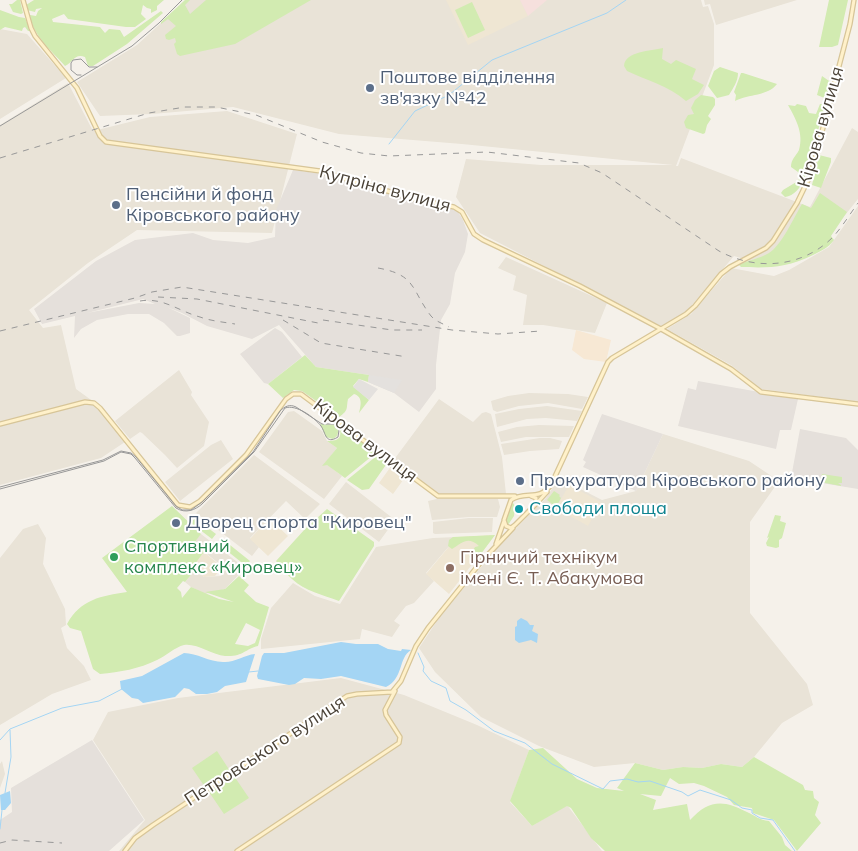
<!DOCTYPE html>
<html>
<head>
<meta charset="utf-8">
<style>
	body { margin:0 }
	canvas { display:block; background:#f5f1ea }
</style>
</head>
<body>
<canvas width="858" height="851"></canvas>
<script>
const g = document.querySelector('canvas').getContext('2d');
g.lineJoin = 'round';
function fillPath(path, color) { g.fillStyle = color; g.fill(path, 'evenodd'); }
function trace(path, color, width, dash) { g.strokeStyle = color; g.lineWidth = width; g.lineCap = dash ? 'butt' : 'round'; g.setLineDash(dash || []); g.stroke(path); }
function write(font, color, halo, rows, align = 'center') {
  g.font = font + ' Mulish,sans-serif'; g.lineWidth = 4; g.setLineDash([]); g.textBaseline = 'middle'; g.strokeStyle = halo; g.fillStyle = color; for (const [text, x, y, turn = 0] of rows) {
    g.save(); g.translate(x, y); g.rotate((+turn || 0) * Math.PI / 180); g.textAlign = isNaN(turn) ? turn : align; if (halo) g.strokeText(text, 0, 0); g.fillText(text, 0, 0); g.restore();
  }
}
fillPath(new Path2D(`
	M186,0H701L703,7L708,6L714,24V65L676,166H678L681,158L810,207L852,128L858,132V199L825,240L754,262L734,256L686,312L661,326L480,233L456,197L466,159L541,165H673L462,144L339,134L233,107L152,114L100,116L77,82L137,45Z
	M704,0H797L716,25L710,4L705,5Z
	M0,29L27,34L66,78L0,119Z
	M68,83L93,131L150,117L227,111L297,134L272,233L137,230L88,263L29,310L43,328L61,325L76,389L105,410L125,442L101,458L0,485V125Z
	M858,206V402L761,389L731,365L667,329L691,314L731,268L774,276L789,270L829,247Z
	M506,257L607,303L595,333L543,325H523L527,295L513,290L516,276L498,268Z
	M179,370L192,392L191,395L209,422L204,446L177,468L165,455L142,433L140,432L130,439L115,421Z
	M529,393L568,394L588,397L582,409L548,403L519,406L497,412L493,410L491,401L508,396Z
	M439,399L473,422L482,413L486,412L491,414L502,457L506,494L439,495L393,461Z
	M547,406L582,411L577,421L546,418L527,419L497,427L495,414L519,409Z
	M294,411L322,431L327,441L337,448L325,463L342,476L324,499L259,452L288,412Z
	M539,425L574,426L569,437H526L501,442L498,432L517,427Z
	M663,434L749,461L779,481L750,522V613L807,684L813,705L782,723L754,757L742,767L721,764L702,768L683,767L663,770L635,763L594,767L539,746L481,717L435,672L419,648L439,618L496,549L546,498L559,478L602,500L636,491Z
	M540,438H550L562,441L559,449L530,451L504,455L501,444Z
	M221,440L233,459L180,501L165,482L211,445Z
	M254,455L320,504L305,519L286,501L250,538L259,547L252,556L196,513Z
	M346,482L395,520L379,542L329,504Z
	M437,499H498L500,507L497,517H469L432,520L428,501Z
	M469,518H493L492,532L435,534L433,533V522Z
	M38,524L46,538L43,564L65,609L66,625L61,628L67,648L84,666L91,680L52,694L0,725V558L23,529Z
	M201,534L245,568L225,589L205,594L191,587L185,582L195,570L204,577L221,576L226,569L193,543Z
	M457,537L426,573L434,581L414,603L406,606L394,621L400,625L392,637L362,629L360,639L261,649V639L271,608L293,583L315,596L340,604L376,547L433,538Z
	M341,678L404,695L477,725L529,750L510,802L532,826L567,805L602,851H119L145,820L93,740L108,712L178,698Z
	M2,761L5,774L0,788V764Z`), '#e9e3d7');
fillPath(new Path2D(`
	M576,330L611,340L606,362L584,359L572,350Z`), '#f7e8d4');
fillPath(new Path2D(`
	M293,170L323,174L402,198L457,210L463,220L468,234L465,252L455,273L450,304L441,320L436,365V389L419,412L394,393L368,382L369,375L316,367L279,325L252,339L207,326L182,313L167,307L190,318V333L180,336H177L164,323L149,314H128L97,320L81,329L74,338L75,316L42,324L34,309L96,261L135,240L193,233L213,240L248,243L275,237L276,210ZM143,299L155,304L139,303L87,313Z
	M275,328L282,332L302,357L268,384L264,383L240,354Z
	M698,381L798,399L791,430H780L776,449L678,426L688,388L696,390Z
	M602,414L663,434L636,491L583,467L586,462L583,460Z
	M800,429L846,438L858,450V489L791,478Z
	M92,740L144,820L109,851H0V820L12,812L11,788Z`), '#e5e0db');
fillPath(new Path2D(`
	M446,0H520L528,16L468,45Z
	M392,465L406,476L393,494L379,483Z
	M569,485L601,502L588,526L556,508Z
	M269,518L288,536L268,556L250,539Z
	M495,535L449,594L426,574L457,537Z
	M204,552L222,567L215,576L204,577L192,568Z`), '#efe6d3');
fillPath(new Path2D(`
	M520,0H547L528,16Z`), '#f6e0dd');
fillPath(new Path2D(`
	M17,0H20L23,13L21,14L13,12L9,4H12Z
	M34,0H164L157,6V10L151,13V9L147,8L143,5L141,14L146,19L135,27H126L68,19L64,14L52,19L53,22L100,27L105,33L109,29L120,30L124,37L161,11L163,13L127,44L93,66H88L85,57C74,53 73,63 65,66C53,52 32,35 30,15L36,16L38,11L42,8L36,9L35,12L27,10L26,5Z
	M185,0H190L185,5L190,14L206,0H311L235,44L180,56L177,54L174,44L176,42L175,38L169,40L166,39L165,35L176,26L168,19L161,24V22Z
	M829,0H848L838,45L832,47H819Z
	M472,2L485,30L468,38L455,10Z
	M0,10L19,17L25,18L31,31H28L25,27L23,28L22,31L5,27L0,30Z
	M663,48L662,59L671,64L676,60L696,69L692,79L704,85L698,94L686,101C669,86 646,80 627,71L624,66C625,51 651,51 663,48Z
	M720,67L738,73C738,82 733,88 729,95L717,98L708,86L714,71Z
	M741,73H743L777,84C768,96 749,94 735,101L736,95L734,92Z
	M822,76L832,83L827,99L817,95Z
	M701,95L713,97L715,99V105L708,116L711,119L707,125L705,133L703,134L686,128L684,122L688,115L694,114L691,108L695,100Z
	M824,102L826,103L804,179C801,187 794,196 785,197L781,193L783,190L798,181L800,177L798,172L791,167C791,159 796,156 799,150C804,134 796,119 788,105L795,106L797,104L806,106L809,113L816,114L820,104H823Z
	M819,155L831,158V162L821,188L812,185Z
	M820,193L847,212L831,236L834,240C828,248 821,251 813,255C786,268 769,268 741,267L739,265C748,260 759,259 769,253C782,245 794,217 802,204L811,208Z
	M305,355L316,367L369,375L368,382L359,379L353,386L369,400L359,413C361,405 363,397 354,394L348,399C346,409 349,410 339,417L302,391L294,390L283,398L268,384Z
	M320,424L336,425L339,429L337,436L333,439L326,437Z
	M339,424L377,452L345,478L327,465L322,466L337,448L327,441C341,441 342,437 339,424Z
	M379,454L388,462L369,489L362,490L347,480Z
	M822,474L842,477V483H838L841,485V486L820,482Z
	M554,491L560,495L559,496L561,498L556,507L547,500Z
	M513,503L515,506L514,516L508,525L506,522L511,505Z
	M172,506L201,534L194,543L204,552L192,568L195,570L185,582L183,581L177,588L181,592L182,598L191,587L219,599L234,602L205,592L225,589L239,576L249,585L244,591L256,602L269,607L258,646C245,649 243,657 225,656C212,655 197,643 184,645C175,647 166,656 157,660C139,669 120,672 100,674L93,669L81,631L70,628L67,624C81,599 101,596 127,592L102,558ZM246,623L260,630L255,643L248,646L235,644Z
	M327,509L374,542V546L339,601C323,595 305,591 292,579C286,574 281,567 276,561L305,529Z
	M775,515L781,516L780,521L786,523L782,538L779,540V547L776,548L767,546L766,543L769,537L767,538Z
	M195,518L216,534L212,539L191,523Z
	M495,535L475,562L469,557L475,547L479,546C468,536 463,542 452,549L448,546L449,540L453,537Z
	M230,545L250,561L246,566L226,550Z
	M543,748L577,779L597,788L624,791L617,788L635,763L663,770L683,767L702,768L721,764L742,767L754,757L803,785L805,790L813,791L814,798L819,802L815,815L821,823L797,851L774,820L753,813L752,808L734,805L727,797L704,786L694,783L679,784L670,778L661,796L640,794L656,800L653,810L687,804L690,820C708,800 723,799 747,812C756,816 759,820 769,821L782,837L785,845L792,851H605L591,838L571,808L567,806L532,826L510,801L529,750Z
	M217,751L230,771L205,787L192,768Z
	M234,776L249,798L224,814L209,792Z`), '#d2ebb1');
fillPath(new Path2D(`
	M369,375L402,380L394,393L368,382Z
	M359,379L378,389L369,400L353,387Z`), '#e4e1de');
fillPath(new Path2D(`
	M521,618L527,621L530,625H534L532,631L538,634L537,643L531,640L519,643L515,640V627L517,626V621Z
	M341,642L356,644H378L388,649L401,651L402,649L411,650C398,658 404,678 386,687L341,676L321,679L304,678L295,684L289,685L258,679L257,676L262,656L264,653H284Z
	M184,653C197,653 209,662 223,662C234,663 244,655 255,654L246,682L225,686L217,692L207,694H196L189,689L184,688L175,697L143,703L138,699L132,698L121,689L120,681L142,676Z
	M10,791L11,803L5,810H1L0,795Z`), '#a4d5f4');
trace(new Path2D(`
	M389,144L415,111L449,95L492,60L607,13L626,0
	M418,653L424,667L423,671L431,681L446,688L450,701L466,710L494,731L525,743L552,764L603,789L610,781L627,779L638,782L650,781L682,792L688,796L700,790L731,800L742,808L752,810V813L760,818L773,820L795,851
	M249,672L258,671
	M0,740L10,729L62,708L99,701L122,689
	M5,793L11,757L10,730
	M0,829L2,810`), '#a4d5f4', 1);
const secondary = new Path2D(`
	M23,0L31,28L35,36L77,88L100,136L106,142L320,171L411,198L454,207L462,212L474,234L483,240L580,286L661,329L731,369L761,392L858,404
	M0,424L85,402L94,403L100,408L178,505L190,507L200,501L246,455L286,399L293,394H301L438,496H515
	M531,496L536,498V504L515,525L511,528L506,526L504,520L511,500C526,490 538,502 551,485L608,362L612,358L686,314L695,306L721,274L730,267L766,248L773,241L797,203L811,174L850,24L854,0
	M536,504L547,492
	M496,544L504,521
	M125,851L135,838L153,825L347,696L357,694L392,692L401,681L416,646L428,628L481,562L513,528
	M237,851L399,743L400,737L386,715L385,710L395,691`);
trace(secondary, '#d7c598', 5.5);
trace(secondary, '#fff1ca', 3);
trace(new Path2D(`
	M81,75H77L71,70V63L73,60L81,59L89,67H97
	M0,126L132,46L159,23L182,0
	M0,487L103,460L121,451L131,453L136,457L176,506L182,510H191L202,502L253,452L280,411C285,406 290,404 296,407L322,424H335L339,430L338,437C325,445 326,433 321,426C314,417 296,404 285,408L254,452L202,504C195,510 186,514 176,508L135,458L131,454L121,452L104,461L0,489`), '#989898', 1);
trace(new Path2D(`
	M0,158L149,113L185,107H216L256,115L322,142L361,153L389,156L487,152L579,163L602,173L719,251C756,271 802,268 833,237C842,227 850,214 858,203
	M378,268C417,275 411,290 431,316L435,320L449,327
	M158,297L197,299L318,323
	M140,301C163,297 178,311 200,317C211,321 223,322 235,324
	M283,320L321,343L407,357
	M323,320L392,330H422
	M0,331L135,298L152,292L182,287L452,330L498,334L541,331
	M0,843L12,840L62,843`), '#989898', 1, [6, 6]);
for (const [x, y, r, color] of [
	[370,88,5,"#5c6f8a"],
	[116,205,5,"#5c6f8a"],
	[520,481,5,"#5c6f8a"],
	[519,509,5,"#0f9aa8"],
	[176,523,5,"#5c6f8a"],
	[114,557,5,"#2e9e5b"],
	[450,568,5,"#8d6e63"]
]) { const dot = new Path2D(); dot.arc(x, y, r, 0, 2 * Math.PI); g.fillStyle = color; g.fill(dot); trace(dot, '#fff', 2); }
write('18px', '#4e5e75', '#fff', [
	["Поштове відділення",380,78],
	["зв'язку №42",380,99],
	["Пенсійни й фонд",126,195],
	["Кіровського району",126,216],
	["Прокуратура Кіровського району",530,481],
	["Дворец спорта \"Кировец\"",186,523]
], 'left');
write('18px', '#4a4237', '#fff', [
	["Кірова вулиця",821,127,-74],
	["Купріна вулиця",385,189,15],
	["Кірова вулиця",365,441,37],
	["Петровського вулиця",265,751,-33]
]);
write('18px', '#0d838f', '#fff', [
	["Свободи площа",529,509]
], 'left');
write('18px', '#27864d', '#fff', [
	["Cпортивний",124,547],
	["комплекс «Кировец»",124,568]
], 'left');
write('18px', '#785e54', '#fff', [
	["Гірничий технікум",460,558],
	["імені Є. Т. Абакумова",460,579]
], 'left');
</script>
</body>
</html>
